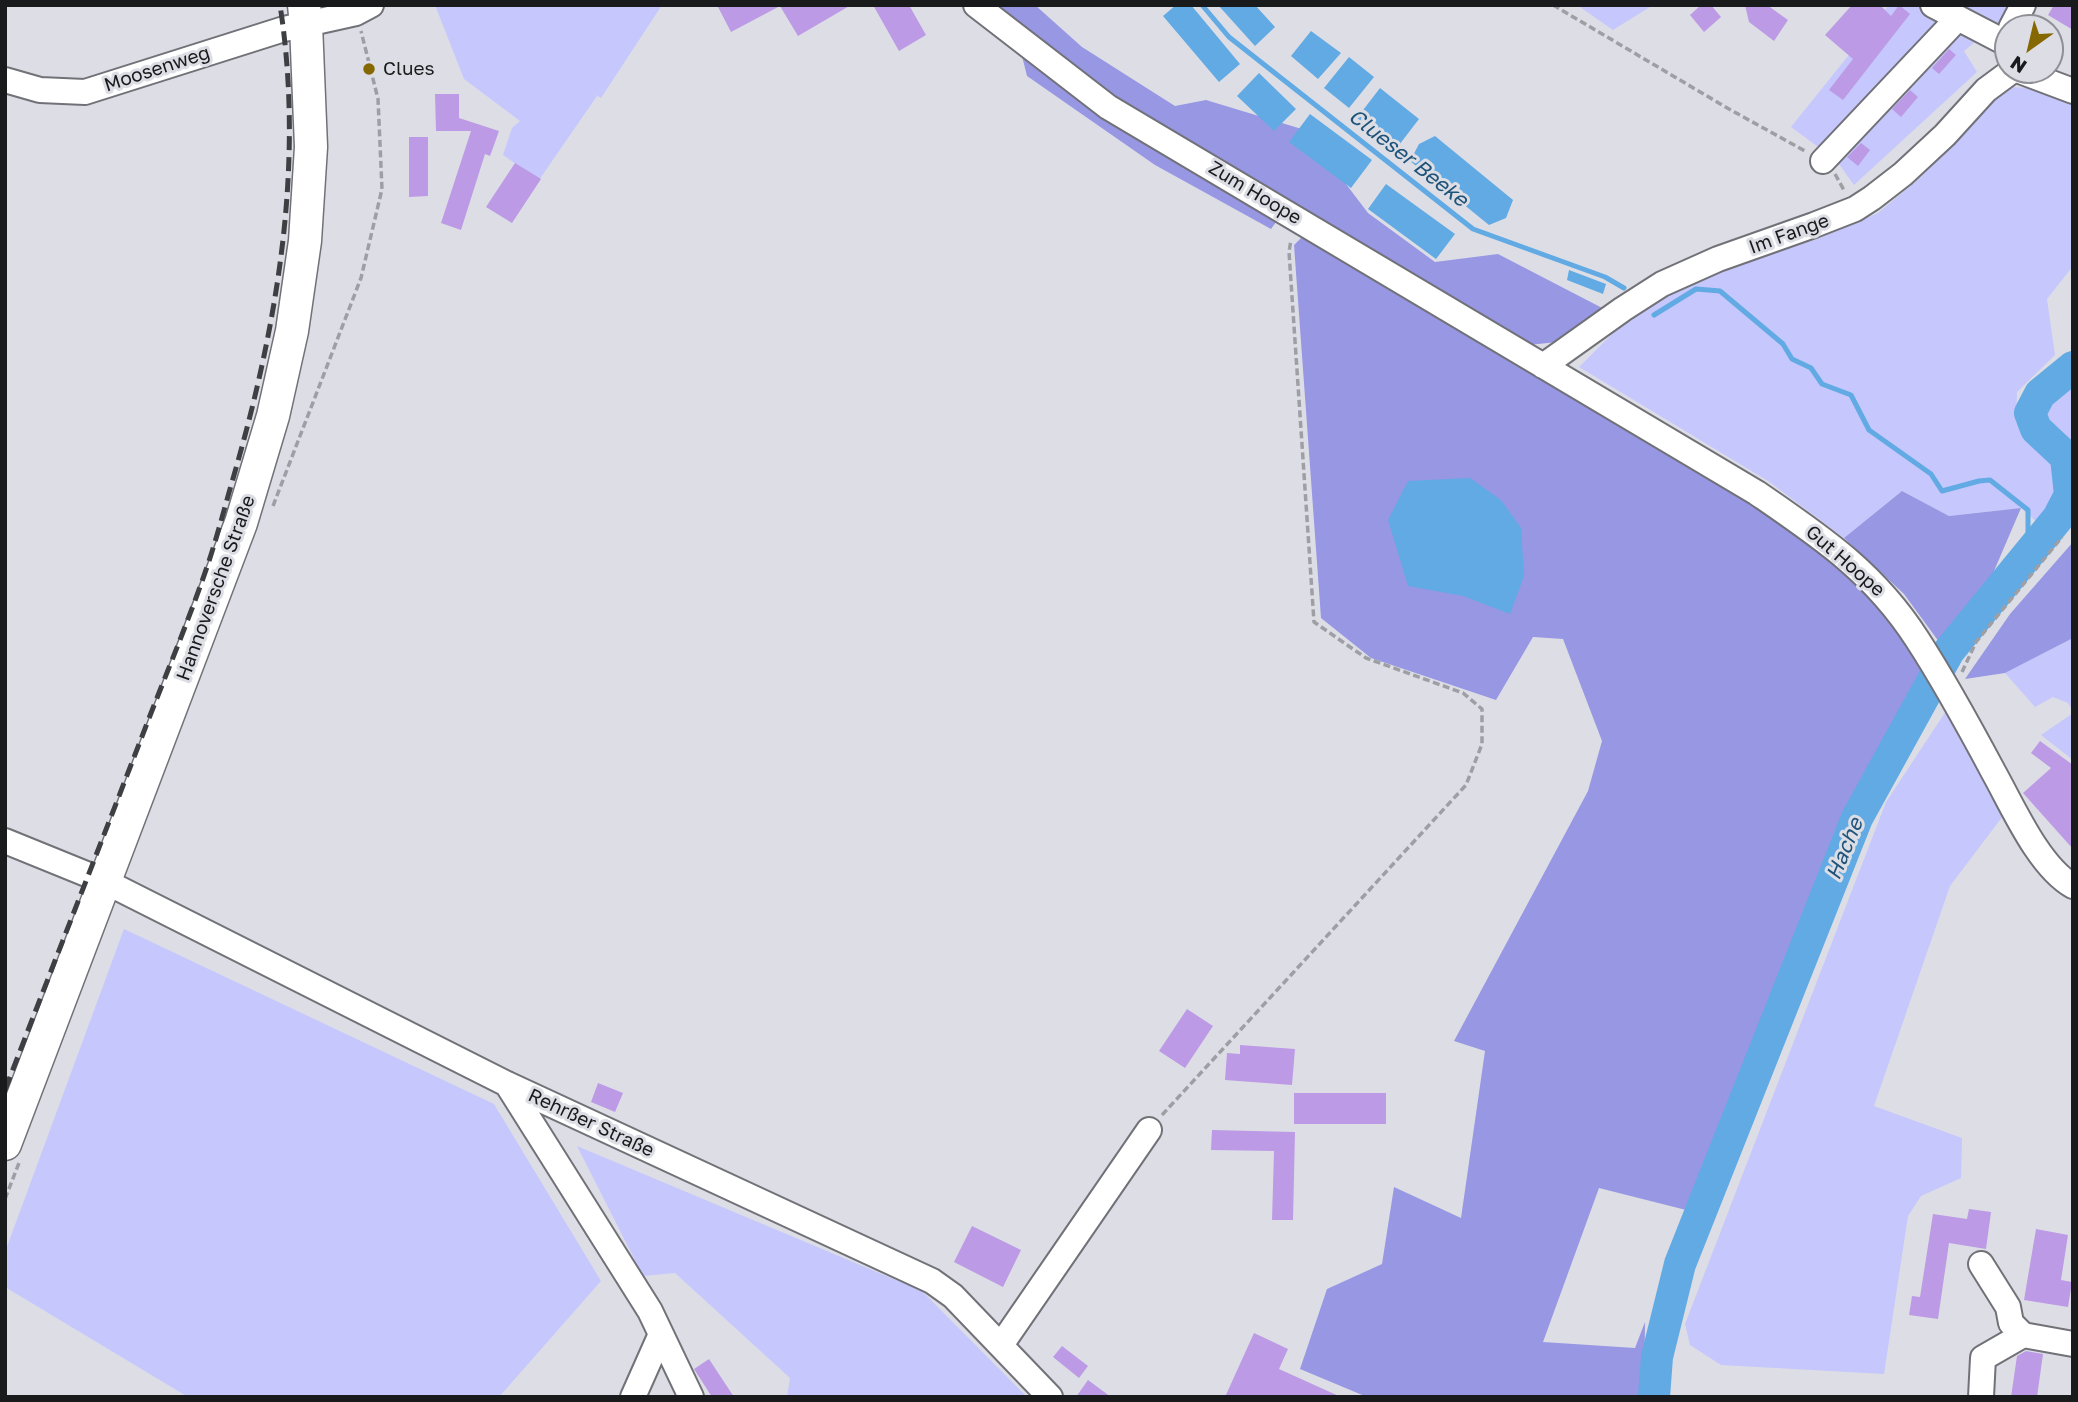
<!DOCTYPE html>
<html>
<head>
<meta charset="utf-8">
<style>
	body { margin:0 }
	#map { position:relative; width:2078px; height:1402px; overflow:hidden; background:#dddee5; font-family:"Golos Text",sans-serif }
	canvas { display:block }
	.frame { position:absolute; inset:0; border:7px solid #191a1c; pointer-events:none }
	.north { position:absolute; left:1994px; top:14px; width:70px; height:70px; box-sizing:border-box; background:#dddee5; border:2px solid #8f9095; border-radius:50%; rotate:214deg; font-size:19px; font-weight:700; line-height:28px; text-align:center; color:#191a1c }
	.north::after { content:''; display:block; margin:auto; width:24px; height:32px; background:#856801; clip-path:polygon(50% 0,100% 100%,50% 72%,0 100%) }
</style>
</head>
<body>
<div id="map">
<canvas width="2078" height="1402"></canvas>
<div class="frame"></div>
<div class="north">N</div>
</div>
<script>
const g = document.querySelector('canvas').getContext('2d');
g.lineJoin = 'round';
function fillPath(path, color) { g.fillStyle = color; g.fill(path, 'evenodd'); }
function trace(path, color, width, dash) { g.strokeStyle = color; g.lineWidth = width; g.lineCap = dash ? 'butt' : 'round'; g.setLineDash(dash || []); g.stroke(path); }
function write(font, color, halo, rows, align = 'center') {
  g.font = font + ' "Golos Text",sans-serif'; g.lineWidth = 6; g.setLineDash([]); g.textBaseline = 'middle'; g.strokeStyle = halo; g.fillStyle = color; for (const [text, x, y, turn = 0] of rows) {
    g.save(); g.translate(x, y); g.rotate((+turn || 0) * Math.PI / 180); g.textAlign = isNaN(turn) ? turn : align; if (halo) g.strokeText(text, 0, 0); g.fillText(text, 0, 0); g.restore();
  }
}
fillPath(new Path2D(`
	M435,5H662L601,98L589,91L597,96L539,180L503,155L512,128L520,121L464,79Z
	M1577,5H1653L1613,30Z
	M1889,5H2030L2010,28L2000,22L1964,51L1977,72L1854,185L1836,160L1791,127Z
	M2010,87L2031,88L2073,105V266L2047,299L2055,355L2017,392L2016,422L2050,456L2056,494L2039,524L2021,508L1949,516L1902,491L1844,538L1768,481L1579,367L1630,316L1718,267L1817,239L1878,213L1922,176L1990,104Z
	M2073,377V455L2063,438L2041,419L2040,409L2050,395Z
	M2073,638V712L2068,703L2053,697L2035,707L2005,673Z
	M1948,708L2003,816L1950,886L1874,1106L1962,1138L1961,1178L1921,1196L1908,1216L1884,1374L1721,1365L1690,1345L1685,1324L1886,802Z
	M2073,713V760L2041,735Z
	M124,929L494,1104L601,1281L499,1397H188L5,1287V1252Z
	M577,1146L922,1291L1027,1397H787L790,1378L675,1273L643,1276Z`), '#c6c7fc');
fillPath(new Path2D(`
	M986,5H1035L1082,47L1175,106L1206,100L1305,130L1368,213L1435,262L1498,254L1608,311L1558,342L1528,345L1111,101Z
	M1022,56L1105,112L1279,218L1271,229L1155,165L1027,76Z
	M1303,236L1753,500L1872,593L1923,667L1912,700L1837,839L1832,857L1694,1212L1599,1188L1543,1342L1635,1348L1645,1322L1644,1397H1367L1300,1369L1327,1289L1382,1264L1394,1187L1461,1218L1485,1051L1454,1041L1588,791L1602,741L1563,639L1533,637L1496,700L1371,658L1321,618L1294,245Z
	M1902,491L1949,516L2021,508L1979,606L1942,646L1904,594L1844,538Z
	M2073,542V638L2005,673L1965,679L2010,614Z`), '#9797e4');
fillPath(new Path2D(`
	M1176,5H1191L1240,64L1219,82L1163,16Z
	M1218,5H1255L1275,27L1255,46Z
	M1311,31L1341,53L1318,79L1291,56Z
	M1349,57L1374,77L1349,108L1324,88Z
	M1259,73L1296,109L1274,131L1237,96Z
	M1380,88L1419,119L1396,149L1357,118Z
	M1310,114L1372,160L1351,188L1289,142Z
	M1435,136L1513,200L1506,218L1489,225L1410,161L1419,144Z
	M1386,184L1455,234L1436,259L1368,209Z
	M1569,270L1606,284L1603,294L1567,280Z
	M1470,478L1501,500L1521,528L1524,576L1510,614L1463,596L1408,586L1388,520L1408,481Z`), '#61aae3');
trace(new Path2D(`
	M1202,5L1229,37L1473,229L1605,277L1624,288
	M1654,315L1696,289L1720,291L1783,344L1792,359L1811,368L1822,384L1851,395L1869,430L1931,474L1942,491L1979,481L1990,480L2028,510V541L2033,549`), '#61aae3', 5);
trace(new Path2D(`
	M1654,1397L1657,1357L1680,1264L1857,818L1949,651L2058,518L2070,495L2066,457L2036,429L2030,413L2040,394L2073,367`), '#61aae3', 32);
fillPath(new Path2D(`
	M717,5H851L798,36L780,6L731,32Z
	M873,5H909L926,35L899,51Z
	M1701,5H1711L1721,17L1704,32L1690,15Z
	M1745,5H1767L1788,20L1774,41L1749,22Z
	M1852,5H1880L1891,16L1899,5L1910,14L1843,100L1829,90L1853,59L1825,35Z
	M2054,5H2073V30L2048,15Z
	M1949,49L1956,55L1939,74L1932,68Z
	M1910,90L1918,97L1901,117L1892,109Z
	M435,94H459V118L499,131L490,156L485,154L461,230L441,223L471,131H436Z
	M409,137H428V196L409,197Z
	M1861,143L1870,150L1858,166L1847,157Z
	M515,163L541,179L512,223L486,207Z
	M2040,741L2073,765V849L2023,793L2051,768L2031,753Z
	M1187,1009L1213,1026L1185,1068L1159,1051Z
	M1240,1045L1295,1049L1292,1085L1225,1080L1227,1053L1240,1054Z
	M598,1083L623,1093L615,1112L591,1102Z
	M1294,1093H1386V1124H1294Z
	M1212,1130L1295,1132L1293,1220H1272L1274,1151L1211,1150Z
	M1969,1209L1991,1212L1986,1249L1949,1243L1938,1319L1909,1315L1912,1296L1920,1297L1933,1214L1967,1219Z
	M972,1226L1021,1250L1003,1287L954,1262Z
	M2036,1229L2068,1235L2061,1280L2072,1282L2068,1307L2024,1300Z
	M1254,1333L1288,1349L1279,1369L1341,1397H1225Z
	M1062,1346L1088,1366L1079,1378L1053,1357Z
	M2026,1351L2043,1354L2037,1397H2011L2017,1356Z
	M709,1359L734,1397H712L694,1369Z
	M1088,1380L1111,1397H1076Z`), '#bc9ae5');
const minor = new Path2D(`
	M976,5L1108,107L1757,493C1821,537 1874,572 1917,639C1945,682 1970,728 1994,773C2013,807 2039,867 2073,886
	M1933,5L2004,42
	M2011,28L2023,5
	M2017,70L2073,91
	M5,80L40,90L85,92L284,29L356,13L371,5
	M1823,161L1958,18
	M1543,366L1623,309L1662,284L1718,259L1814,225L1855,209L1872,198L1903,174L1945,135L1986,90L2013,70
	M5,841L106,882L507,1084L932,1281L953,1296L1050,1397
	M507,1084L650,1311L691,1397
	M1981,1264L2008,1307L2011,1323L2023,1335
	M1001,1345L1149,1130
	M633,1397L661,1334
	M1981,1397L1983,1358L2023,1335L2073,1344`);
const major = new Path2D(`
	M5,1144L241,523L273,416L292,331L305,241L311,147L306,24L304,5`);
trace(minor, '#717178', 28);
trace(major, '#717178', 35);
trace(new Path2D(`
	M1553,5L1729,109L1805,151
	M1835,174L1845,192
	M273,506L361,278L382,189L378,99L361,31
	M1962,672L1976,642L2062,537
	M1162,1115L1466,785L1482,744V709L1463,693L1366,658L1314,622L1289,252L1291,240
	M5,1199L19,1163`), '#9e9fa4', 3.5, [7, 3.5]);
trace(minor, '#fff', 24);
trace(major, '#fff', 32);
trace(new Path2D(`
	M5,1090C50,973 96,856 141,739C163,681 188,623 208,564C217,537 224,510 232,482C277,328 305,166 280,5`), '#3e3f42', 5, [14, 7]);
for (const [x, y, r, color] of [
	[369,69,7,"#856801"]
]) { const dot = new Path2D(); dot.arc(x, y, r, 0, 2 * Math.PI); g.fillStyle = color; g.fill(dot); trace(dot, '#dddee5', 2.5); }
write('19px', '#191a1c', '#dddee5', [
	["Moosenweg",157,69,-18],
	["Zum Hoope",1255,193,31],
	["Im Fange",1789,234,-20],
	["Gut Hoope",1845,561,41],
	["Hannoversche Straße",216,588,-70],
	["Rehrßer Straße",591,1123,25]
]);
write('19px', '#191a1c', '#dddee5', [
	["Clues",383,69]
], 'left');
write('italic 21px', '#1e537a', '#dddee5', [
	["Clueser Beeke",1408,158,38],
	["Hache",1845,849,-68]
]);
</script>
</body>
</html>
